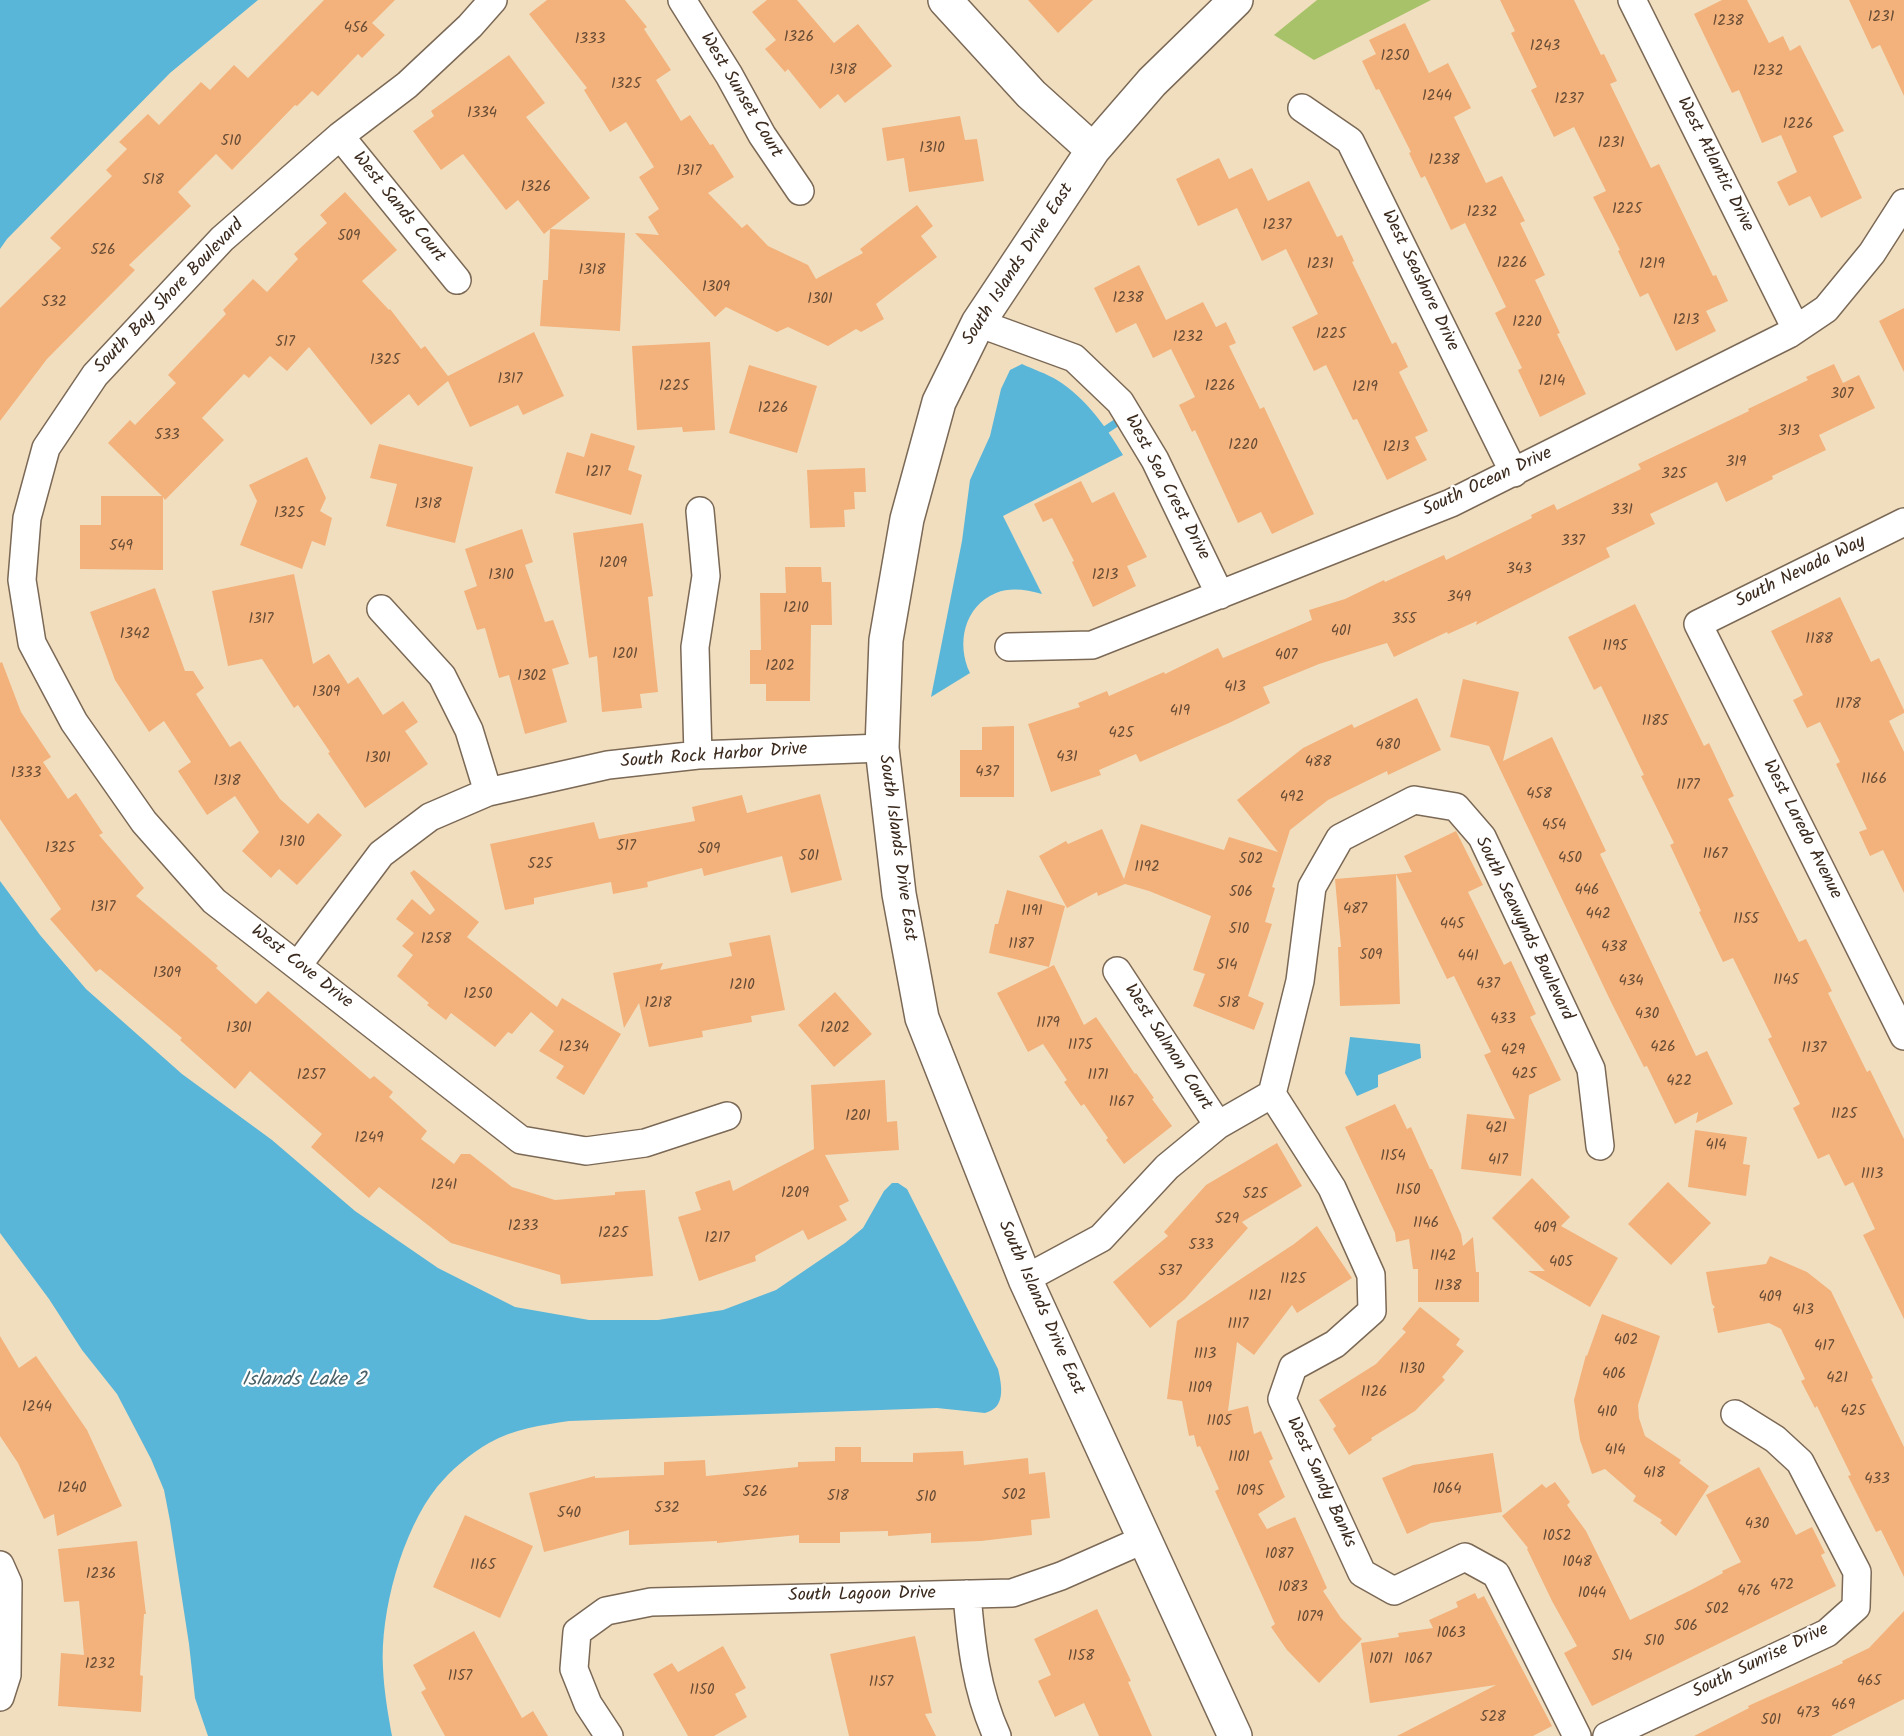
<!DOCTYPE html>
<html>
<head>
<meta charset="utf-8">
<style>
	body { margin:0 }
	canvas { display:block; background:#f1debf }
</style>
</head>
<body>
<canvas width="1904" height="1736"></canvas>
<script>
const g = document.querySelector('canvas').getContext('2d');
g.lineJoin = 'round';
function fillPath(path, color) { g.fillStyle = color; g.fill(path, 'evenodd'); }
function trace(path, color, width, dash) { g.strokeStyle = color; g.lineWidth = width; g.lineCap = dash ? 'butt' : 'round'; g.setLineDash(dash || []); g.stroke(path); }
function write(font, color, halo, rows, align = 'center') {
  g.font = font + ' Kalam,sans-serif'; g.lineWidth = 4.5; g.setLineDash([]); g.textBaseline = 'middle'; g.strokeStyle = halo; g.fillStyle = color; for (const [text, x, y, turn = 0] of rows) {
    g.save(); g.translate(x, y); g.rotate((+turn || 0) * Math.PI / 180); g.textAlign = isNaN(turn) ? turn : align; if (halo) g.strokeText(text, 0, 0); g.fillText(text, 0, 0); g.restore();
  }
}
fillPath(new Path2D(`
	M1317,0H1431L1314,60L1274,35Z`), '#a7c269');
fillPath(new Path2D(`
	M0,0H258L170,73L7,239L0,249Z
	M1022,364C1033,369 1047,374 1057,380C1086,398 1106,427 1123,455L1003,516L1042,594C1027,590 1011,587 996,593C964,606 956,644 970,673L931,697L962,541L970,480L990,436L1001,389L1010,370Z
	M0,881L40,935L86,989L182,1074L272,1140L355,1211L438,1268L515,1307L589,1320H658L723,1310L776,1290L845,1243L863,1228L884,1191L892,1183H898L907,1189L998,1369C1002,1386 1006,1408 985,1413L937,1408L569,1421C542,1425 513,1429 489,1443C470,1454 452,1469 437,1487C402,1531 380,1612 383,1668C384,1691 388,1714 392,1736H208L195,1698L189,1644L170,1521L164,1490L151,1459L117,1394L82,1350L49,1299L0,1233Z
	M1350,1037L1420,1044L1421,1058L1378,1075V1087L1357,1096L1345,1073Z`), '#5ab6d8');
trace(new Path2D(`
	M1098,435L1125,417`), '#5ab6d8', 8);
fillPath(new Path2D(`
	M324,0H395L372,23L385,35L362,58L358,54L318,96L312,91L297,106L295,105L232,170L216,154L178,192L191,206L129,265L135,270L47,359L0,421V308L61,248L50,238L112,176L106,170L127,149L119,142L148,114L159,125L201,82L210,90L234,65L248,78Z
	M547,0H625L647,27L644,29L671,70L656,80L681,121L690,115L710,145L713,144L734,177L708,193L742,228L747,224L768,246L808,265L816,279L863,253L860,249L917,205L933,226L921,236L937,257L876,304L884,319L861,332L856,329L828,346L788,327L777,332L726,307L715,317L635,233L659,235L648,217L659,209L639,177L654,167L626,122L610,132L584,90L587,88L529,14Z
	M767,0H797L834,43L858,24L892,66L845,103L838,94L820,109L788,69L785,72L765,49L776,40L752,12Z
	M1028,0H1093L1058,33Z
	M1500,0H1574L1601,55L1604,54L1617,81L1610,84L1651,168L1659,164L1713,276L1716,275L1728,301L1706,311L1716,331L1676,351L1648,293L1640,297L1618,251L1620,250L1593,197L1606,191L1574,127L1554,137L1531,90L1537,87L1511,33L1515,31Z
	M1722,0H1747L1769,43L1783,36L1790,51L1800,45L1844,131L1833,136L1862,198L1821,218L1810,196L1789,206L1777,182L1797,172L1781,135L1762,143L1739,90L1732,93L1694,14Z
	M1849,0H1904V96L1880,45L1872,49Z
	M1405,23L1429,73L1448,63L1471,108L1454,117L1486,183L1502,176L1525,221L1520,223L1545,275L1535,280L1560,333L1557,334L1586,394L1540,417L1518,370L1522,368L1495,313L1506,307L1465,223L1451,230L1425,176L1421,178L1409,153L1411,152L1379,89L1376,90L1362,61L1376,54L1369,40Z
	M509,55L545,103L526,117L590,198L550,229L625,233L620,331L540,326L543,280H548L550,229L544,234L518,200L506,210L463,154L441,170L413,131L434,116L431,111Z
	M960,116L965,140L977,139L984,181L909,192L904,158L887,161L882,128Z
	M1219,158L1229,179L1252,168L1268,201L1309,181L1337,237L1342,235L1354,261L1352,262L1392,344L1396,342L1408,367L1399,372L1428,431L1415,437L1427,460L1387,480L1357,419L1353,420L1326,365L1314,371L1292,327L1318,314L1286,249L1262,261L1237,208L1198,226L1176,179Z
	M345,192L397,250L362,281L389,310L390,309L421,349L425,346L448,376L534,332L564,396L523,415L518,405L470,427L448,381L418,406L409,394L371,425L309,347L287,371L270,356L249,378L244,374L202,418L224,440L165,500L163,497V570L80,569V525H101V496H162L108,443L130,420L135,425L176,383L168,375L226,314L223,310L253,279L267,292L298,259L294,254L327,223L320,215Z
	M1139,265L1166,320L1203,302L1216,327L1226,322L1236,343L1229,346L1260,409L1264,407L1314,514L1272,534L1261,512L1238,523L1195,430L1192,432L1179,405L1195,397L1171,349L1153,358L1136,323L1116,333L1094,288Z
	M1904,308V372L1879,321Z
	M710,342L715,430L683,432L682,427L637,430L632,346Z
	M1834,364L1843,383L1859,375L1875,408L1819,435L1826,450L1772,476L1773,479L1726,502L1717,482L1650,514L1655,524L1606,548L1610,557L1476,625L1477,621L1448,634L1447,632L1394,657L1387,643L1319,664L1263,687L1270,703L1229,723L1140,762L1136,754L1099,770L1101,775L1051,792L1028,724L1080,707L1078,703L1107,691L1109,696L1164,672L1165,674L1218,648L1223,658L1312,620L1309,610L1345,599L1384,580L1385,582L1444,555L1446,560L1532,518L1531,515L1554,504L1557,510L1641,469L1638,464L1749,411L1748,409L1808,380L1806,377Z
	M749,365L817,386L797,453L729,433Z
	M591,433L635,446L628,470L642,475L631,515L555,493L567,452L584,457Z
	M379,444L473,467L455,543L386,526L397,484L370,478Z
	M307,457L326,498L320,511L332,518L325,546L312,541L302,569L240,545L257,501L249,485Z
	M865,468L866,492H854L855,509L844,510L845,527L810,528L807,470Z
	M1081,481L1092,503L1114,492L1147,557L1127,566L1136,586L1093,607L1072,562L1074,561L1052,518L1043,522L1034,504Z
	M643,523L653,596L648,597L658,692L640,694L642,708L602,712L597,656L589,658L573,533Z
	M522,529L533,562L525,565L545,622L553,620L569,664L552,669L567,722L525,734L509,675L499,678L485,628L477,630L464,591L477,586L465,549Z
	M785,567H821L822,582H831L832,625H811L810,701H766V684H750V650H761L760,593H786Z
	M294,574L313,664L329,654L348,684L358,677L383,715L403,701L418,722L405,731L428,764L365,808L328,753L330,752L298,705L294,708L262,659L228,666L212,591Z
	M155,588L185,671H193L204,688L196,694L230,747L240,741L280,799L308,824L318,813L342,835L297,885L279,869L271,878L242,851L259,832L235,796L207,815L178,771L191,762L164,721L149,732L115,680L90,612Z
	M1840,597L1871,662L1879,658L1904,710V713L1889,721L1904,752V893L1883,850L1870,856L1859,832L1867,829L1836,764L1840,762L1820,722L1807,728L1793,700L1803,695L1771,631Z
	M1635,604L1704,746L1709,743L1734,796L1728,799L1767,878L1799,942L1806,939L1832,991L1828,993L1867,1072L1870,1070L1904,1139V1319L1863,1235L1875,1229L1853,1182L1845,1186L1829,1154L1818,1159L1793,1108L1800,1104L1768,1039L1772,1037L1733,958L1723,962L1699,912L1701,911L1670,845L1674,843L1641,776L1644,775L1601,686L1594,690L1568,637Z
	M2,662L21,712L51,757L43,762L68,799L76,793L103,833L99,835L144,888L136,896L218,966L216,968L256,1004L268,991L370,1079L374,1076L393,1092L389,1097L427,1131L421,1139L454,1164L461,1154H470L512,1187L555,1200L615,1195V1192L645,1190L653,1276L561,1284L560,1275L451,1243L379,1187L369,1198L311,1147L322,1134L250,1071L235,1089L180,1040L182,1038L100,969L96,972L50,919L61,909L0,819V663Z
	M1463,679L1519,692L1503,761L1552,737L1606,851L1600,854L1696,1056L1707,1051L1733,1104L1696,1123L1698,1112L1675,1124L1647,1066L1644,1067L1612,1004L1489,746L1450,737Z
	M1417,698L1441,750L1388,775L1387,771L1328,800L1290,830L1272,887L1275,888L1265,922L1272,924L1248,996L1264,1003L1254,1030L1193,1006L1205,974L1193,970L1211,916L1149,891L1125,884L1098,896L1097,892L1067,908L1039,856L1066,841L1068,844L1102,829L1124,879L1141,824L1224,850L1229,837L1278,852L1237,800L1303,748L1352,724L1354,728Z
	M1014,726V797H960V750H982V727Z
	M820,794L842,880L791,893L782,856L704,876L702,868L647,882L648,887L613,894L611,882L534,898V904L505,910L490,844L594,822L599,839L695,821L692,807L742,795L747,813Z
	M1456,831L1483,885L1468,892L1504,965L1511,961L1536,1014L1530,1017L1561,1080L1529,1095L1521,1176L1461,1169L1467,1114L1515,1119L1484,1055L1491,1052L1454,976L1447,979L1396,874L1412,872L1404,856Z
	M414,870L479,922L467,937L557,1007L562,998L621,1034L584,1095L556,1078L564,1066L539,1051L554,1031L531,1012L512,1034L508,1032L495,1047L451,1013L446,1020L427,1005L429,1003L397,976L413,955L402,946L414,933L396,919L412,899L430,915L435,910L410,873Z
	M1396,874L1400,1004L1340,1006L1338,947H1341L1335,879Z
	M1007,890L1065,906L1049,967L989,953L995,924H998Z
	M770,935L785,1010L751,1016L752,1022L702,1031L703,1037L649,1047L639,1003L624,1028L613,973L663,963L660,970L732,956L729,943Z
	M1054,965L1084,1025L1096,1017L1135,1074L1136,1073L1154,1098L1152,1099L1172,1126L1124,1164L1106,1140L1108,1138L1084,1104L1081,1106L1064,1082L1067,1080L1043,1044L1028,1052L997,993Z
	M835,992L872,1034L834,1067L798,1025Z
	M885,1080L887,1122L897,1121L899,1150L825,1155L849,1201L839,1206L847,1220L808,1240L803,1230L755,1256L756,1261L699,1281L678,1217L701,1210L695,1192L730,1180L733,1191L814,1149L811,1085Z
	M1395,1104L1407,1129L1411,1127L1430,1169H1432L1461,1234L1463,1246L1473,1237L1476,1272H1479V1302H1418V1269H1413L1409,1239L1396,1242L1395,1233L1345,1127Z
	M1695,1130L1747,1137L1743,1164L1750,1165L1746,1196L1688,1187Z
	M1277,1143L1302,1186L1242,1222L1248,1228L1185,1299L1150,1328L1113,1282L1168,1236L1164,1232L1206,1185Z
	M1532,1178L1570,1217L1561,1226L1618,1258L1590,1307L1528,1271H1545L1492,1218Z
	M1668,1182L1711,1223L1671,1265L1628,1224Z
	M1317,1226L1352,1278L1297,1313L1292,1305L1254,1355L1237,1342L1228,1411L1248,1406L1254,1434L1261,1431L1273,1459L1269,1461L1285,1497L1258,1514L1267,1529L1295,1517L1327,1588L1323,1591L1341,1618L1362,1639L1319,1683L1287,1650L1271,1627L1275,1624L1215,1491L1219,1489L1200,1446L1197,1447L1194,1435L1189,1436L1182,1401L1167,1399L1177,1321L1294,1244Z
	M1770,1256L1807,1272L1831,1291L1873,1378L1871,1379L1904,1447V1577L1881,1530L1876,1532L1848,1476L1851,1475L1817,1406L1815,1408L1801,1381L1805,1379L1781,1329L1769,1323L1718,1333L1713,1309L1715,1307L1712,1304L1706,1272L1766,1264Z
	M1420,1307L1460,1339L1456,1345L1464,1351L1442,1377L1445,1380L1415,1411L1371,1438L1372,1440L1349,1455L1333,1429L1336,1426L1319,1400L1376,1364L1406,1332L1402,1329Z
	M1602,1314L1660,1336L1638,1405L1639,1418L1645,1436L1681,1460L1679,1463L1709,1486L1676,1536L1660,1523L1662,1520L1633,1501L1636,1496L1605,1469L1592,1474L1580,1440L1574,1400L1586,1355L1587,1356Z
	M0,1336L19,1368L36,1356L87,1430L122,1506L57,1536L54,1514L44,1519L18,1463L0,1436Z
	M835,1447H861V1462H913V1453L963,1451L964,1465L1028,1458L1029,1474L1045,1472L1050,1518L1031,1520L1032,1535L981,1541L931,1543V1533L888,1536V1531L840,1532V1543H799V1535L717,1543V1541L629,1545V1530L544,1552L529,1493L595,1476V1478L664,1475V1462L705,1460L706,1476L798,1467V1462L835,1461Z
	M1493,1453L1502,1512L1431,1523L1407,1534L1382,1478L1413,1465Z
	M1759,1467L1796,1535L1812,1527L1825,1553L1821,1555L1836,1586L1592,1706L1564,1653L1577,1646L1552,1601L1527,1549L1528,1548L1502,1516L1542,1484L1546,1488L1555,1482L1570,1502L1567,1505L1586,1531L1630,1620L1691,1590L1723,1573L1722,1571L1741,1562L1706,1495Z
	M465,1515L533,1546L500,1618L433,1587Z
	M137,1541L146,1614H144L140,1675L143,1676L141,1712L58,1706L61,1653L84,1655L79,1601L64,1602L58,1549Z
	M1475,1593L1478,1599L1484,1596L1552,1726L1533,1736H1397L1496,1685L1370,1703L1361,1643L1399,1637L1398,1633L1433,1628L1429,1620L1458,1607L1456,1602Z
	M1097,1609L1131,1681L1128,1682L1152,1736H1099L1084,1703L1055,1717L1038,1681L1051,1675L1034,1639Z
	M1904,1611V1699L1831,1736H1694L1749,1708L1748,1706L1843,1663L1842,1661L1869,1648Z
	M474,1631L522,1718L533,1711L548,1736H445L421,1692L426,1689L413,1665Z
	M915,1636L932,1713L925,1714L936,1736H849L830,1654Z
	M723,1646L746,1688L735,1694L747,1717L714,1736H688L653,1674L672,1663L678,1672Z`), '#f3b27b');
const street = new Path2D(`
	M493,0L470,26L407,85L340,136L222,239L95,375L46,448L27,518L22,580L32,643L74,722L144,822L214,901L521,1140L586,1151L645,1143L727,1116
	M682,0L729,75L762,135L800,191
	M1632,0L1796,329
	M1302,108L1350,141L1514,473
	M340,136L457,280
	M978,323L1074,358L1120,402L1155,460L1220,595
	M1904,522L1698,624L1904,1036
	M381,609L442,676L469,730L488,792
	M1009,647L1092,645L1451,503L1789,334L1826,309L1872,253L1904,203
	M698,755L695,647L706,576L700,511
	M298,965L381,854L430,817L488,792L608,765L698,755L882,748
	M1117,971L1218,1125
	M1272,1094L1332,1188L1371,1275L1372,1311L1335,1344L1293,1367L1282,1399L1362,1573L1394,1591L1465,1557L1496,1574L1577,1736
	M1025,1279L1101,1238L1167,1167L1218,1125L1272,1094L1300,981L1312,887L1340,838L1414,800L1456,807L1482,837L1591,1069L1600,1146
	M0,1565L8,1583L7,1675L0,1697
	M967,1594C971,1643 976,1690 997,1736
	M609,1736L588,1704L574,1669L577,1632L606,1611L651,1602L1012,1593L1061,1576L1145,1539
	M1607,1736L1827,1633L1856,1607L1857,1572L1800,1462L1775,1439L1735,1414`);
const secondary = new Path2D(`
	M945,0L1031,94L1093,150
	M1235,1736L1025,1279L922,1018L899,894L882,748L886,640L907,519L939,402L978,323L1093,150L1152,82L1236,0`);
trace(street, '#7b6956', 30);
trace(secondary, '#7b6956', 36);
trace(street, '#fff', 27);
trace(secondary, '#fff', 33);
write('15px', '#694c35', null, [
	["1231",1881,18],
	["1238",1728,22],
	["456",356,29],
	["1326",799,38],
	["1333",590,40],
	["1243",1545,47],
	["1250",1395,57],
	["1318",843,71],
	["1232",1768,72],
	["1325",626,85],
	["1244",1437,97],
	["1237",1569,100],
	["1334",482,114],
	["1226",1798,125],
	["510",231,142],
	["1231",1611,144],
	["1310",932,149],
	["1238",1444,161],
	["1317",689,172],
	["518",153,181],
	["1326",536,188],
	["1225",1627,210],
	["1232",1482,213],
	["1237",1277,226],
	["509",349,237],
	["526",103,251],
	["1226",1512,264],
	["1231",1320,265],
	["1219",1652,265],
	["1318",592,271],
	["1309",716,288],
	["1238",1128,299],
	["1301",820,300],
	["532",54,303],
	["1213",1686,321],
	["1220",1527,323],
	["1225",1331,335],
	["1232",1188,338],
	["517",285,343],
	["1325",385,361],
	["1317",510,380],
	["1214",1552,382],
	["1225",674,387],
	["1226",1220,387],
	["1219",1365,388],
	["307",1842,395],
	["1226",773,409],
	["313",1789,432],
	["533",167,436],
	["1220",1243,446],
	["1213",1396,448],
	["319",1736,463],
	["1217",598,473],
	["325",1674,475],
	["1318",428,505],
	["331",1622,511],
	["1325",289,514],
	["337",1573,542],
	["549",121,547],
	["1209",613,564],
	["343",1519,570],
	["1310",501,576],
	["1213",1105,576],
	["349",1459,598],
	["1210",796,609],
	["1317",261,620],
	["355",1404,620],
	["401",1341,632],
	["1342",135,635],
	["1188",1819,640],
	["1195",1615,647],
	["1201",625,655],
	["407",1286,656],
	["1202",780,667],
	["1302",532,677],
	["413",1235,688],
	["1309",326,693],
	["1178",1848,705],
	["419",1180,712],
	["1185",1655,722],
	["425",1121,734],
	["480",1388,746],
	["431",1067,758],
	["1301",378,759],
	["488",1318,763],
	["437",987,773],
	["1333",26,774],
	["1166",1874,780],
	["1318",227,782],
	["1177",1688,786],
	["458",1539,795],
	["492",1292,798],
	["454",1554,826],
	["1310",292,843],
	["517",626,847],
	["1325",60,849],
	["509",709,850],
	["1167",1715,855],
	["501",809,857],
	["450",1570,859],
	["502",1251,860],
	["525",540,865],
	["1192",1147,868],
	["446",1587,891],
	["506",1241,893],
	["1317",103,908],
	["487",1355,910],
	["1191",1032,912],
	["442",1598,915],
	["1155",1746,920],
	["445",1452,925],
	["510",1239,930],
	["1258",436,940],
	["1187",1021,945],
	["438",1614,948],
	["509",1371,956],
	["441",1468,957],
	["514",1227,966],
	["1309",167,974],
	["1145",1786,981],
	["434",1631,982],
	["437",1488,985],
	["1210",742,986],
	["1250",478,995],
	["1218",658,1004],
	["518",1229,1004],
	["430",1647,1015],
	["433",1503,1020],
	["1179",1048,1024],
	["1301",239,1029],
	["1202",835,1029],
	["1175",1080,1046],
	["1234",574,1048],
	["426",1663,1048],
	["1137",1814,1049],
	["429",1513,1051],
	["425",1524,1075],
	["1257",311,1076],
	["1171",1098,1076],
	["422",1679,1082],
	["1167",1121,1103],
	["1125",1844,1115],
	["1201",858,1117],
	["421",1496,1129],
	["1249",369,1139],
	["414",1716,1146],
	["1154",1393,1157],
	["417",1498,1161],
	["1113",1872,1175],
	["1241",444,1186],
	["1150",1408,1191],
	["1209",795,1194],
	["525",1255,1195],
	["529",1227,1220],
	["1146",1426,1224],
	["1233",523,1227],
	["409",1545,1229],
	["1225",613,1234],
	["1217",717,1239],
	["533",1201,1246],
	["1142",1443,1257],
	["405",1561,1263],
	["537",1170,1272],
	["1125",1293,1280],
	["1138",1448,1287],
	["1121",1260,1297],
	["409",1770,1298],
	["413",1803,1311],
	["1117",1238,1325],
	["402",1626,1341],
	["417",1824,1347],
	["1113",1205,1355],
	["1130",1412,1370],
	["406",1614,1375],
	["421",1837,1379],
	["1109",1200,1389],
	["1126",1374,1393],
	["1244",37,1408],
	["425",1853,1412],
	["410",1607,1413],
	["1105",1219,1422],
	["414",1615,1451],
	["1101",1239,1458],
	["418",1654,1474],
	["433",1877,1480],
	["1240",72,1489],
	["1064",1447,1490],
	["1095",1250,1492],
	["526",755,1493],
	["502",1014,1496],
	["518",838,1497],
	["510",926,1498],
	["532",667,1509],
	["540",569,1514],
	["430",1757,1525],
	["1052",1557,1537],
	["1087",1279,1555],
	["1048",1577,1563],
	["1165",483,1566],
	["1236",101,1575],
	["472",1782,1586],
	["1083",1293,1588],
	["476",1749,1592],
	["1044",1592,1594],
	["502",1717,1610],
	["1079",1310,1618],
	["506",1686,1627],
	["1063",1451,1634],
	["510",1654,1642],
	["1158",1081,1657],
	["514",1622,1657],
	["1071",1381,1660],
	["1067",1418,1660],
	["1232",100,1665],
	["1157",460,1677],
	["465",1869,1682],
	["1157",881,1683],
	["1150",702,1691],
	["469",1843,1706],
	["473",1808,1714],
	["528",1493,1718],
	["501",1771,1721]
]);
write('18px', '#3b2a1e', '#fff', [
	["West Sunset Court",740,96,59],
	["West Atlantic Drive",1714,165,63],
	["West Sands Court",398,208,51],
	["South Islands Drive East",1019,265,-57],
	["West Seashore Drive",1419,281,64],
	["South Bay Shore Boulevard",170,297,-46],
	["South Ocean Drive",1488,483,-25],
	["West Sea Crest Drive",1166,488,62],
	["South Nevada Way",1801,573,-26],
	["South Rock Harbor Drive",714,757,-4],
	["West Laredo Avenue",1801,830,63],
	["South Islands Drive East",896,848,82],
	["South Seawynds Boulevard",1523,929,64],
	["West Cove Drive",301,968,38],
	["West Salmon Court",1167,1048,57],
	["South Islands Drive East",1040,1308,66],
	["West Sandy Banks",1320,1483,65],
	["South Lagoon Drive",862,1596,-1],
	["South Sunrise Drive",1761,1662,-26]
]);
write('italic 20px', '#476268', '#fff', [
	["Islands Lake 2",304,1382]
]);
</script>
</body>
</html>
